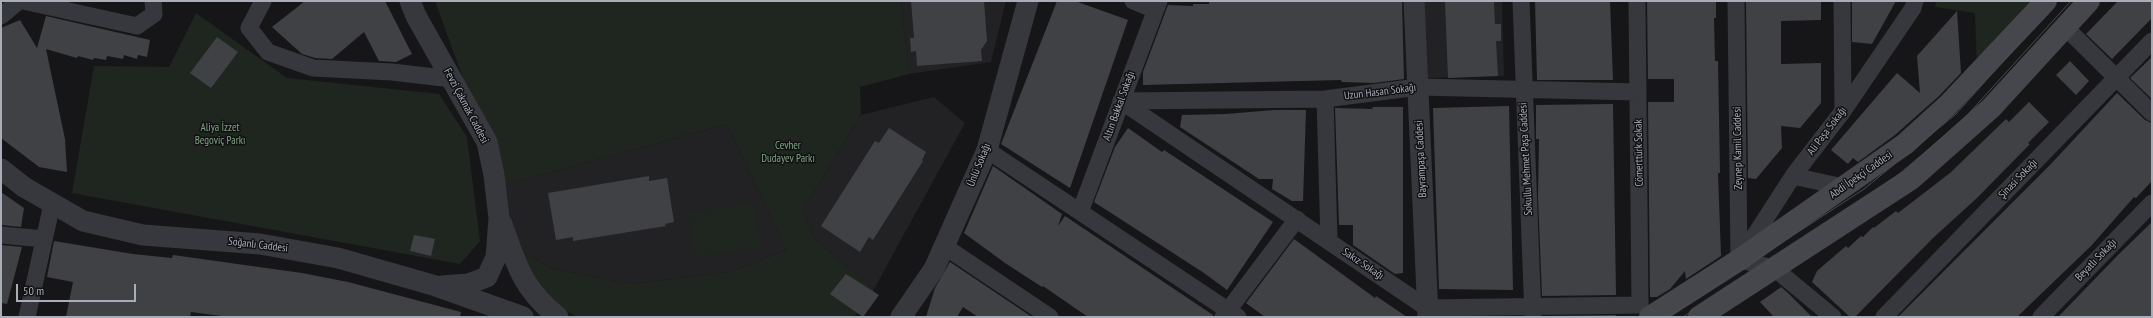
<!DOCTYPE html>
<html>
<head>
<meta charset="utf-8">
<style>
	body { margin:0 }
	#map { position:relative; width:2153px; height:318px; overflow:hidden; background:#161618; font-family:"PT Sans Narrow",sans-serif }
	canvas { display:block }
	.frame { position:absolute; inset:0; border:2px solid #a8adb8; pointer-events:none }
	.scale { position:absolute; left:16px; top:284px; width:120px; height:18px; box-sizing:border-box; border:2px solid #a8adb8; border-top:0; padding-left:5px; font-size:12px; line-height:14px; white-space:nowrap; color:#a8adb8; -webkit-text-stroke:3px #111113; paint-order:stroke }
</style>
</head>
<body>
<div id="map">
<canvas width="2153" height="318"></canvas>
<div class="frame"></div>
<div class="scale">50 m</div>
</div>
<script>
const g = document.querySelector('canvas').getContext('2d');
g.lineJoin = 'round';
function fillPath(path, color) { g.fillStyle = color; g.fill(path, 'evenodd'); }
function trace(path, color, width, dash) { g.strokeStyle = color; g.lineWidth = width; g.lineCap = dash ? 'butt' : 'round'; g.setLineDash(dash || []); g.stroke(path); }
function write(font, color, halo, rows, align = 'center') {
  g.font = font + ' "PT Sans Narrow",sans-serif'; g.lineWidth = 3; g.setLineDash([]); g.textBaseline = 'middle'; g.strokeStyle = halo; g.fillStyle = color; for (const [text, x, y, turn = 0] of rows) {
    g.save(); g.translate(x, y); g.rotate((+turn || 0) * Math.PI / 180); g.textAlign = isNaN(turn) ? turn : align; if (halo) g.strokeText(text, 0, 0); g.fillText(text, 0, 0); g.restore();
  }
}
fillPath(new Path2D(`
	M901,1H1006L991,62L909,74Z
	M1423,1H1502L1504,76L1426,78Z
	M934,97L965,123L874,289L815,239L803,210L861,115Z
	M727,124L786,250L730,272L632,284L550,268L515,247L502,186Z`), '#222225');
fillPath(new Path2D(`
	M435,1H901L909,74L860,87L861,115L803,210L815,239L874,289L854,317H577L561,308L539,290L515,247L550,268L632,284L730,272L786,250L727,124L502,186Z
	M1936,1H2036L1977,69L1975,13L1935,7Z
	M196,13L287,78L439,94L467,137L480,241L460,264L72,193L94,66L169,67Z
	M754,202L761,247L695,257L688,212Z`), '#1e261f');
fillPath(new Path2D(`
	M305,1H385L412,54L396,62L379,61L364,32L332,59L315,58L302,54L272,27Z
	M911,1H984L987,41L981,50L982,61L917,66L916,51L911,52L910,38H914Z
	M1057,1H1075L1128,20L1070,188L1001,144Z
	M1402,1L1404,79L1374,83L1342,82L1341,80L1143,85V72L1168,5L1193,6V4H1209V2Z
	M1445,1H1494L1495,24H1501V41H1496L1498,76L1448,78Z
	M1535,1H1610L1613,80H1537Z
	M1647,1H1716V18H1714L1715,61H1718L1720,173H1718L1721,256L1686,279L1685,271L1670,289L1657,297H1650L1648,102H1674V79H1648Z
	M1746,1H1821V20L1781,21V64L1821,63V103L1800,128L1781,126L1782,148L1756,179L1748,178Z
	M1852,1H1896L1872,44L1852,42Z
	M2118,1H2152V18L2112,59L2086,34Z
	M1957,11L1961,73L1939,96L1895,135L1858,162L1853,158L1848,164L1831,150L1897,73L1920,93L1917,56Z
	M46,16L150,40L147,57L138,55L137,59L124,55L123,59L107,56L106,60L94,58L93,60L78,56L77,58L46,49L65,139L67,172L39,167L1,138V28L20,20L37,48Z
	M217,37L238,52L211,88L190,73Z
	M2152,57V99L2130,78Z
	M2070,61L2089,81L2076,95L2056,75Z
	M2117,93L2145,120L2152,123V181L2136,198L2134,197L2091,246L2017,317H1898L2050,165Z
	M2029,102L2049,122L2028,143L2030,144L1977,198L1933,238L1855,317H1850L1812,282L1817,271L1846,246L1848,248L1861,236L1863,237L1873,227L1874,228L1896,211L1898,213L1950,173L2006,119L2009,122Z
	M1613,104L1616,295L1542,296L1538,197L1539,139H1536V105Z
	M1509,106L1513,290L1439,289L1433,108Z
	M1372,107H1403V273L1395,274L1353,245V225H1339L1335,108L1373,109Z
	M1274,110H1306L1303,201H1292L1272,189L1273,179H1259L1180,127L1182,115L1226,114Z
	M889,128L926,152L922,160L923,161L873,240L869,237L860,252L821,226L875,141L879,143Z
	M1128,128L1162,152L1164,150L1273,222L1227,290L1204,273L1094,202L1115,147Z
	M993,166L1062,214L1058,226L1065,216L1213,315V317H1088L1043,286L1042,287L1005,263L964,233Z
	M649,176V181L667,178L674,222L665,224L666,226L573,241V237L556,240L548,193Z
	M1,192L24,208L21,227L1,225Z
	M2152,222V317H2058L2118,255Z
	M414,235L435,239L431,256L410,251Z
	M1294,239L1375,298L1376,296L1407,317H1265L1246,303Z
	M54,241L133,254L172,258L173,255L302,273L348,282L461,312L460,317H229L191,312L190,317H66L73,282L47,277Z
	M1,245L22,247L7,304L1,303Z
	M950,262L1032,317H978L963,307L957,317H926L935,288Z
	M846,274L879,295L863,317L830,294Z
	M1781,287L1787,292L1812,317H1774L1760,302Z
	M1616,315V317H1543V316Z`), '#404145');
trace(new Path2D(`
	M23,1L137,26L154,14L153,1
	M263,1L249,28L268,52L313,68L392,72L452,79
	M1133,1L1155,10
	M1521,1L1533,317
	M1736,1L1739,260L1774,268L1833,317
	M1842,1L1843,111
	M1,16L19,1
	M2064,26L2152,113
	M1325,99L1329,241
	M1121,101L1427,308L1640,305L1637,1
	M1121,101L1325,99L1418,87L1638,92
	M987,150L1238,317
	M1793,176L1843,187
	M1080,212L1159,1
	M1,235L44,239
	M944,246L1050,317
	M1742,255L1793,176L1843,111L1913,8L1915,1
	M27,317L52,204
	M1223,317L1297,219
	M1884,317L2152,41
	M2041,317L2152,203`), '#37383d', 17);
trace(new Path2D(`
	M410,1L416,16L487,142L494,175L499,218L496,257L487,277L468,284L442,286
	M1414,1L1428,317
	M1,169L24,187L83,221L143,235L260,244L338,258L436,286L523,317
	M502,224C517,266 522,288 558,317
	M901,317L934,269L987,150L1028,1`), '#37383d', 21);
trace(new Path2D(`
	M1650,317L1739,260L1905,144L1948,105L2046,1
	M1699,317L1911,179L1991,108L2089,1`), '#45474d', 22);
trace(new Path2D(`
	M1668,317L1864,189L1956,114L2057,1
	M1683,317L1867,198L1898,175L1961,122L2071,1`), '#4a4c52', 1);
write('11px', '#a8adb8', '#111113', [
	["Uzun Hasan Sokağı",1380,92,-7],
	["Fevzi Çakmak Caddesi",466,106,62],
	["Altın Bakkal Sokağı",1119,106,-70],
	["Ali Paşa Sokağı",1827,131,-53],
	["Zeynep Kamil Caddesi",1738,148,-91],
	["Cömerttürk Sokak",1639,153,-91],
	["Bayrampaşa Caddesi",1421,159,-93],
	["Sokullu Mehmet Paşa Caddesi",1526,159,-93],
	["Ünlü Sokağı",979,165,-68],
	["Abdi İpekçi Caddesi",1861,175,-35],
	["Şinasi Sokağı",2018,179,-46],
	["Soğanlı Caddesi",258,245,7],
	["Beyatlı Sokağı",2096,260,-46],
	["Sakız Sokağı",1363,264,34]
]);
write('11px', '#7fa381', '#111113', [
	["Aliya İzzet",220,128],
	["Begoviç Parkı",220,141],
	["Cevher",788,146],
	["Dudayev Parkı",788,159]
]);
</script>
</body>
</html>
